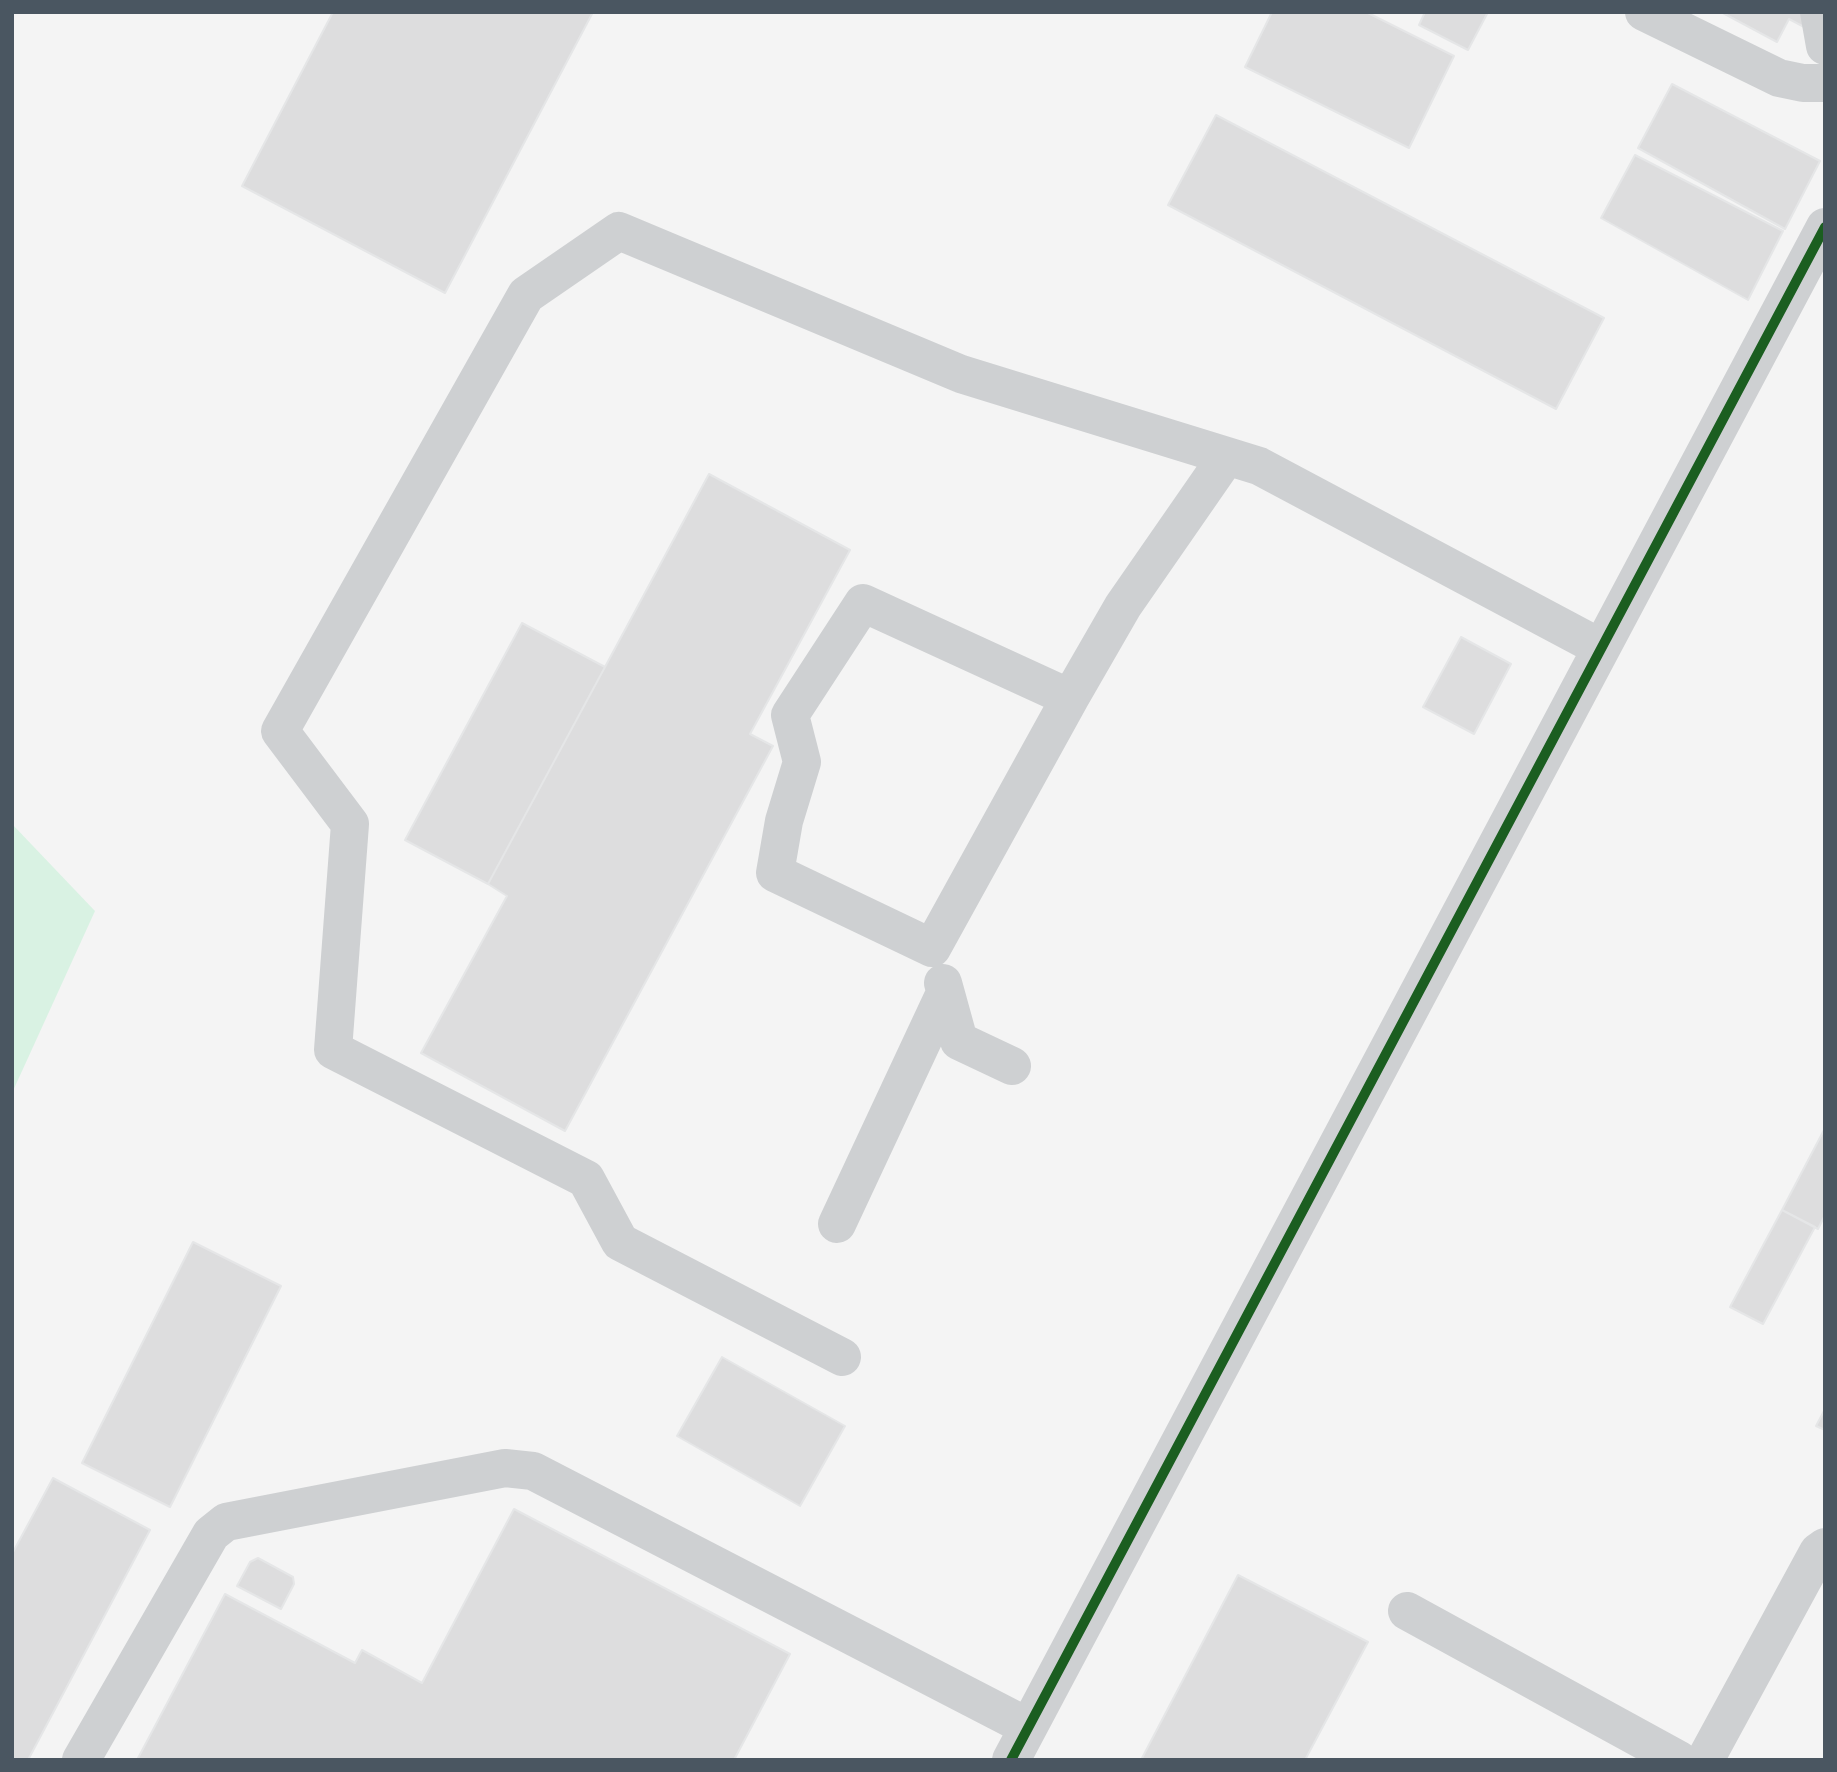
<!DOCTYPE html>
<html>
<head>
<meta charset="utf-8">
<style>
	body { margin:0 }
	#map { position:relative; width:1837px; height:1772px; overflow:hidden; background:#f4f4f4; font-family:"Fira Sans Condensed",sans-serif }
	canvas { display:block }
	.frame { position:absolute; inset:0; border:14px solid #4a5661; pointer-events:none }
</style>
</head>
<body>
<div id="map">
<canvas width="1837" height="1772"></canvas>
<div class="frame"></div>
</div>
<script>
const g = document.querySelector('canvas').getContext('2d');
g.lineJoin = 'round';
function fillPath(path, color) { g.fillStyle = color; g.fill(path, 'evenodd'); }
function trace(path, color, width, dash) { g.strokeStyle = color; g.lineWidth = width; g.lineCap = dash ? 'butt' : 'round'; g.setLineDash(dash || []); g.stroke(path); }
fillPath(new Path2D(`
	M12,824L95,911L12,1093Z`), '#d9f2e3');
const building = new Path2D(`
	M333,12H593L445,293L242,186Z
	M1272,12H1366L1454,56L1409,148L1245,67Z
	M1425,12H1488L1468,50L1419,25Z
	M1721,12H1804L1806,28L1789,19L1777,42Z
	M1672,84L1820,161L1785,229L1638,148Z
	M1216,115L1604,318L1556,409L1168,205Z
	M1635,155L1783,231L1748,300L1601,218Z
	M709,474L850,550L750,734L773,746L565,1131L421,1053L507,896L488,884Z
	M522,623L605,667L488,884L405,840Z
	M1461,637L1511,664L1474,734L1423,707Z
	M1825,1128V1215L1818,1229L1782,1210Z
	M1782,1210L1815,1227L1763,1324L1730,1307Z
	M193,1242L281,1286L170,1507L82,1463Z
	M722,1357L845,1426L800,1506L677,1436Z
	M1825,1409V1430L1816,1426Z
	M53,1478L150,1530L28,1760H12V1554Z
	M514,1509L790,1654L734,1760H137L225,1594L355,1663L362,1650L422,1683Z
	M258,1558L293,1577L294,1584L281,1609L237,1586L250,1562Z
	M1238,1575L1368,1642L1305,1760H1141Z`);
fillPath(building, '#ddddde');
trace(building, '#e5e6e7', 2);
trace(new Path2D(`
	M1644,12L1779,78L1803,83H1825
	M1819,12L1825,46
	M1070,698L932,948L775,873L784,821L802,762L790,715L863,603L1070,698L1123,606L1227,456
	M943,983L959,1041L1012,1066
	M837,1224L945,993
	M842,1357L620,1242L586,1179L333,1050L350,824L280,731L526,295L619,231L961,374L1259,466L1601,648
	M1407,1611L1679,1760
	M81,1760L211,1534L226,1522L505,1468L533,1471L1028,1727
	M1011,1760L1825,227
	M1705,1760L1818,1552L1825,1547`), '#ced0d2', 38);
trace(new Path2D(`
	M1011,1760L1825,227`), '#1b5e20', 10);
</script>
</body>
</html>
